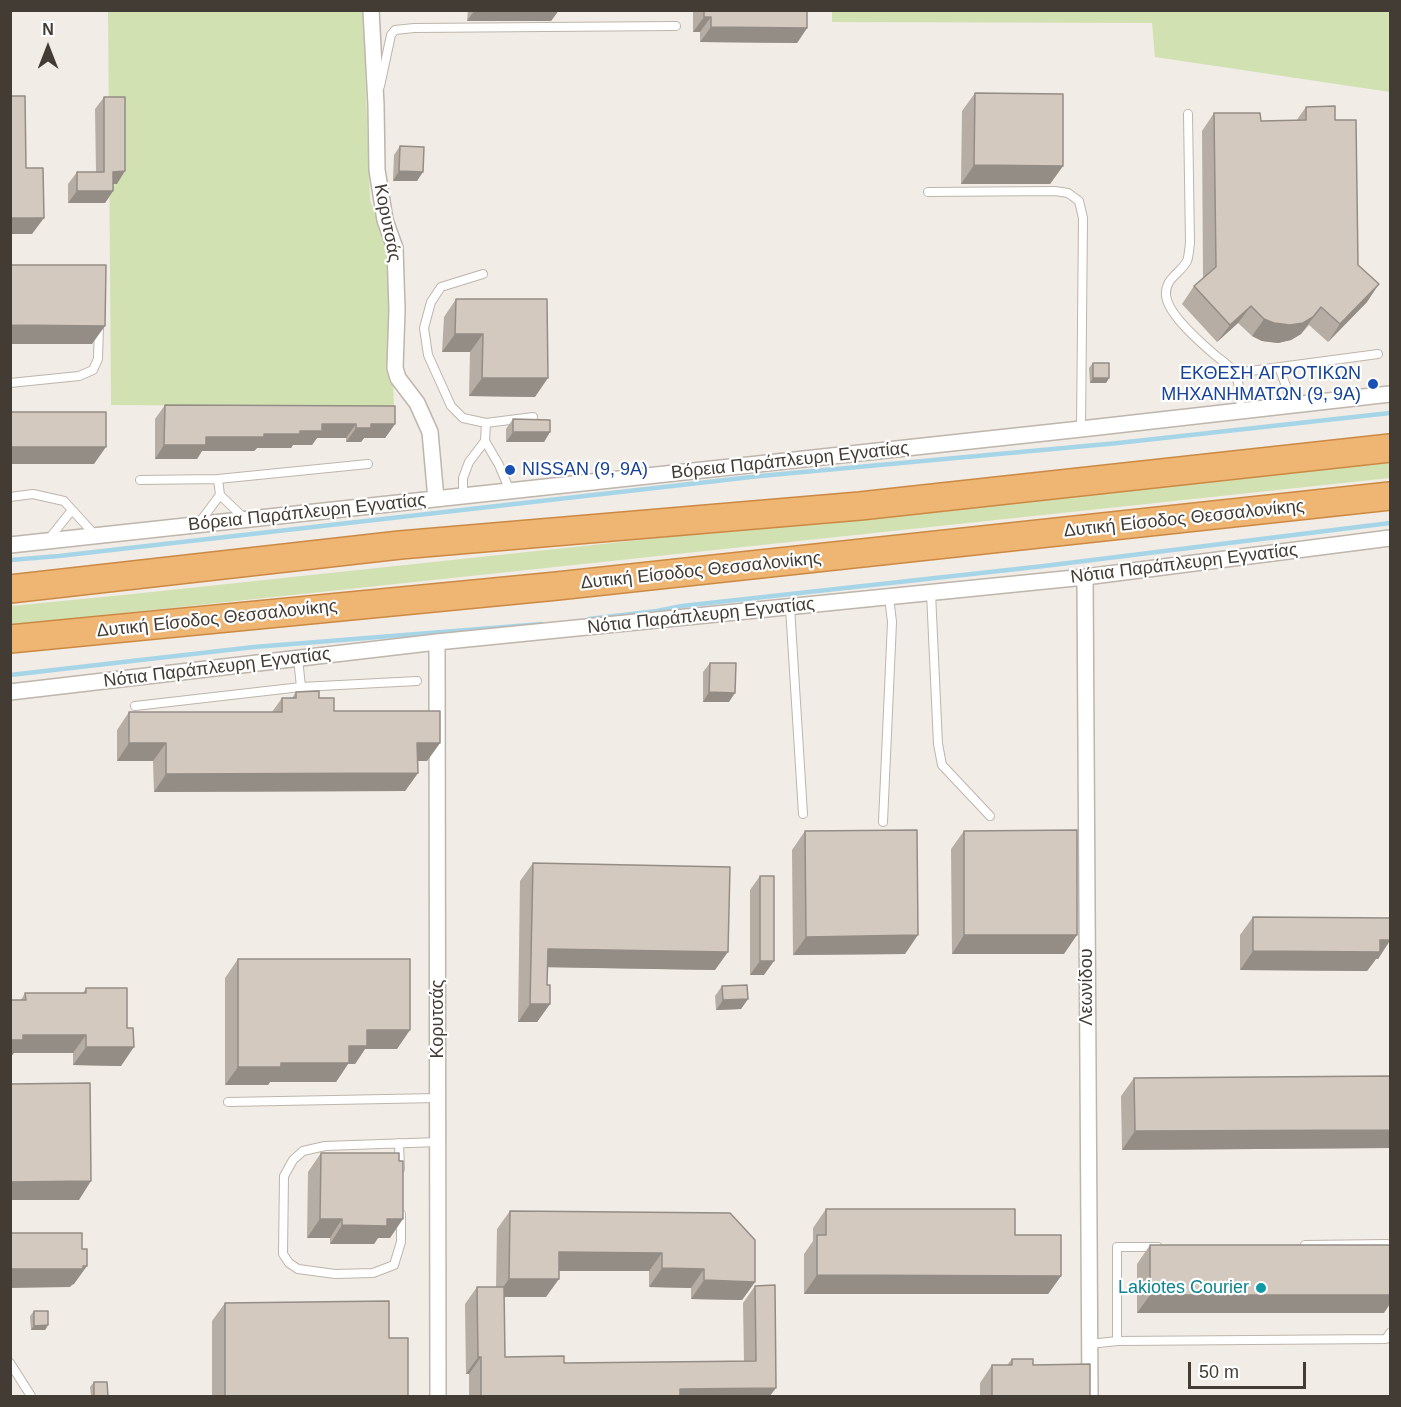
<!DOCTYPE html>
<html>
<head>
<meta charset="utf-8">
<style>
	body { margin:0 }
	#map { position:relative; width:1401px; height:1407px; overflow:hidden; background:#f1ece5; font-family:Arial,sans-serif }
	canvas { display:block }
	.frame { position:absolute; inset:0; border:12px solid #423c35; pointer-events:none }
	.north { position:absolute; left:18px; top:18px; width:60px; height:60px; -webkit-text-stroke:4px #fff; paint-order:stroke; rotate:0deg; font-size:16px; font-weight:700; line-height:24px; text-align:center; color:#423c35 }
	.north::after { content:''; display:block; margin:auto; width:21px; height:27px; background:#423c35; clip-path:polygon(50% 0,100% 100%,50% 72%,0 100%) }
	.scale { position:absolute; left:1188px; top:1362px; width:118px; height:27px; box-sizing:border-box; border:3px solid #423c35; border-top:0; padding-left:8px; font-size:18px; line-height:21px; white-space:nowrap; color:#423c35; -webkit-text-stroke:4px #fff; paint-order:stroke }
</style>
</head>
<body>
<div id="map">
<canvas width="1401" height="1407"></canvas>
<div class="frame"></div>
<div class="north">N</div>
<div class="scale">50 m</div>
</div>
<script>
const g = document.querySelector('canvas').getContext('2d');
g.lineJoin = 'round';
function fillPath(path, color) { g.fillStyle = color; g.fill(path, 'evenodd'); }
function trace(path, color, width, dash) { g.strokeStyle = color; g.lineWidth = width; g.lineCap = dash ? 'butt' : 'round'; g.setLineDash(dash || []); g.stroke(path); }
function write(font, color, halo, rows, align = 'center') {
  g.font = font + ' Arial,sans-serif'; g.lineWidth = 4.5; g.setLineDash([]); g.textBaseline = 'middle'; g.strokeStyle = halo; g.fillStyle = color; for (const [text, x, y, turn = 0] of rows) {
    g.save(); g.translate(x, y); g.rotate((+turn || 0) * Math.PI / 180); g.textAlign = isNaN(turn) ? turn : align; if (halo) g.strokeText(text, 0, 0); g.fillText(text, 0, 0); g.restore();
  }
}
fillPath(new Path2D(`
	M108,11H363L370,200L388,251L394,407L111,405Z
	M832,11H1390V92L1155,57L1152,23L832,22Z
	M1390,460V478L11,625V606L133,594Z`), '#d2e1b2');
trace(new Path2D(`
	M10,560L59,556L760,476L1118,443L1390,413
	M589,619L657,611L682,606L1044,566L1390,523
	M10,675L254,647L542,624`), '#a7d5e8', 4.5);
const lane = new Path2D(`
	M380,86L391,35L395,30L414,28L676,26
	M1188,114L1190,243C1189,249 1189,256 1187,261C1180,274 1165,278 1166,295C1167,314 1201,343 1215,355C1222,361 1231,366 1235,374C1241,385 1240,399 1241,411
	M928,192L1055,191L1068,193L1079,201L1083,218L1081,429
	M1279,367L1293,405
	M1235,373L1378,354
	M10,383L79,376L93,370L98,359L99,325
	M486,423L533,417
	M485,441L499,465L510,491
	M140,480L218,479
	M220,495L218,479L368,464
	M463,496V478L469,462L485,441L486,423L463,418L451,406L428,355L424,328L431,302L441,287L483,274
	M10,497L33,494L64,501L95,535
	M199,523L220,495L244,518
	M48,540L72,510
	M931,593L938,744L942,765L990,816
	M790,607L803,814
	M298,658L301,687
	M135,706L301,687L417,681
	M883,822L892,622L889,597
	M228,1102L438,1098
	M399,1143L400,1169
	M401,1214V1242L394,1265L373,1273L335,1274L298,1269L289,1263L283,1254L284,1176L293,1160L303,1151L325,1146L438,1142
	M1305,1245L1387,1244L1390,1249
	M1117,1341V1247H1158
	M1090,1344L1117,1341L1386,1339L1390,1333
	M10,1363L31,1396`);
const street = new Path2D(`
	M371,10L376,105L377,170L385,220L395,248L397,310L395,368L398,378L417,403L430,432L436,499
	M10,545L1081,429L1390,394
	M1085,577L1090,1396
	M437,642L438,1396
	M10,692L437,642L1085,577L1390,538`);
const highway = new Path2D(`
	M10,589L400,545L860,506L1390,448
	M10,639L557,586L1390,496`);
trace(lane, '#beb5ac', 10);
trace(street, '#beb5ac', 18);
trace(highway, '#cc8944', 30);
trace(lane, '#fff', 8);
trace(street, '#fff', 15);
trace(highway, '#eeb573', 27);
fillPath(new Path2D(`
	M468,10H559L551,21H467Z
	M693,10H807V28L797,43L700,42V32H693Z
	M975,93L1063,166L1050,184H961L962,111Z
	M104,97L117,184H113V191L105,203H68V184L77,172H96L95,109Z
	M1306,107L1335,120L1358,265L1367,302L1328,342L1309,325L1301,334L1291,340L1278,343L1262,341L1252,336L1238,323L1217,342L1182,304L1194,286L1203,278L1202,131L1214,113L1261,121H1296Z
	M400,146L417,181H393L394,155Z
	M456,299L535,397L469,396L470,352H442L444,317Z
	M1093,363L1109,378L1106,383H1090L1089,368Z
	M165,405L395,424L385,438H364L361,442H346V438H317L312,445H293L291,448H257L254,451H202L197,459H155V419Z
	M513,419L550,432L544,442H506V429Z
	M710,663L729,702H703V672Z
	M296,692L319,698L334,711L440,743L427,761H418V773L405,791L154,792L153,761H117V730L129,712H272L282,698H292Z
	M805,831L905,954L793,955L792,850Z
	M964,831L1064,954H952L951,849Z
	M533,863L715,970L547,967V985L550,1004L537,1022H518L520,881Z
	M760,876L764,975H750V890Z
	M1253,917L1390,941L1378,959H1376L1367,971L1240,970V935Z
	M238,959L397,1049H365L355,1064H348L336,1082H270L268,1085H225V978Z
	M722,986L748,999L741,1009L716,1010L715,996Z
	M86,988L121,1066L73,1065V1053H14L21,1000L25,993H83Z
	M1390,1076V1148L1122,1150L1121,1096L1134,1078Z
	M321,1153L390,1238H378L374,1244H330V1238H307L308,1172Z
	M826,1209L1015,1235L1061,1276L1048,1294H804V1254L813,1241V1228Z
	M510,1211L730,1213L755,1282L742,1300L691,1299V1288L649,1287V1271H559L546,1297H504L505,1357L564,1363L744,1361L743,1303L755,1286L770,1396H469V1374H466L465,1304L477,1287H496L497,1229Z
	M1150,1245L1384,1313H1137V1264Z
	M225,1303L389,1338L408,1396H212V1321Z
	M34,1311L48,1325L45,1330H31L30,1316Z
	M1012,1359L1033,1365L1090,1396H980V1383L992,1365H1007Z
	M94,1382L108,1396H91L90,1387Z`), '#b6ada4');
fillPath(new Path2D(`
	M475,10H559L551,21H467Z
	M704,17H711L700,32H693Z
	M711,27L807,28L797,43L700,42Z
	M974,165L1063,166L1050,184H961Z
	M125,171L117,184H105L113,172Z
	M399,171L423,172L417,181H393Z
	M77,191H113L105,203H68Z
	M10,218H44L32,234H10Z
	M1379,284L1367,302L1328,342L1340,324Z
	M1251,306L1238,323L1217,342L1230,325Z
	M1321,307L1301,334L1291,340L1278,343L1262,341L1252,336L1264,319Z
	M10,325L105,326L92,344H10Z
	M455,334H483L470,352H442Z
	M482,378H548L535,397L469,396Z
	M1093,378H1109L1106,383H1090Z
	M322,424H356L346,438H317L312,445H293L291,448H257L254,451H202L197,459H155L164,445L206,437L300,431Z
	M371,424H395L385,438H364L361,442H346L356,428Z
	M513,432H550L544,442H506Z
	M10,447H106L94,464H10Z
	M709,692L735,693L729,702H703Z
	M129,743H166L153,761H117Z
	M417,743H440L427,761H405Z
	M418,773L405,791L154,792L166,774Z
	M918,935L905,954L793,955L806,937Z
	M964,935H1077L1064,954H952Z
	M1380,940H1390L1378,959H1376L1367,971L1240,970L1253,951Z
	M548,949L728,952L715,970L535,967Z
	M760,961H774L764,975H750Z
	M748,999L741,1009L716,1010L723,1000Z
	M530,1004H550L537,1022H518Z
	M367,1030H410L397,1049H365L355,1064H348L336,1082H270L268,1085H225L238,1067L281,1063L349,1046Z
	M23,1035H86L73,1053H14L10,1058V1040Z
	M86,1047H134L121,1066L73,1065Z
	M1390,1130V1148L1122,1150L1135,1131Z
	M91,1181L79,1200H10V1182Z
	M320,1219H342L330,1238H307Z
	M387,1219H403L390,1238H378L374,1244H330L342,1225Z
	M559,1252L662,1253L649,1271H547Z
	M87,1266L74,1284L72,1285L70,1287L10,1288V1269Z
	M662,1268L704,1269L691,1288L649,1287Z
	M817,1275L1061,1276L1048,1294H804Z
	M509,1279H559L546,1297H496Z
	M704,1280L755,1282L742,1300L691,1299Z
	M1150,1295H1390V1304L1384,1313H1137Z
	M48,1325L45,1330H31L34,1326Z
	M478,1357H481L469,1374H466Z
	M776,1388L770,1396H675L680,1389Z`), '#948d86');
const building = new Path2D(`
	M704,10H807V28L711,27V17H704Z
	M975,93L1063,94V166L974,165Z
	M10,96H25L26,168H43L44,218H10Z
	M104,97H125V171L113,172V191H77V172H104Z
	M1335,106V120H1356L1358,265L1379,284L1340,324L1321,307L1313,317L1303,323L1290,325L1274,323L1264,319L1251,306L1230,325L1194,286L1216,267L1214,113H1260L1261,121L1306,120V107Z
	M400,146L424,147L423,172L399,171Z
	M10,265H106L105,326L10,325Z
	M456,299H547L548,378H482L483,334H455Z
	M1093,363H1109V378H1093Z
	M165,405L395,406V424H371V428H356V424H322V431H300V434H264V437H206V445H164Z
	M10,412H106V447H10Z
	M513,419L550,420V432H513Z
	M710,663H736L735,693L709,692Z
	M319,691V698H334V711H440V743H417L418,773L166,774V743H129V712H282V698H296V692Z
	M917,830L918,935L806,937L805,831Z
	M1077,830V935H964V831Z
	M533,863L730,867L728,952L548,949L547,985H550V1004H530Z
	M760,876H774V961H760Z
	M1253,917L1390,918V940H1380V952L1253,951Z
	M238,959H410V1030H367V1046H349V1063H281V1067H238Z
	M747,985L748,999L723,1000L722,986Z
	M86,988H127V1028H133L134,1047H86V1035H23V1040H10V1000H26L25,993H86Z
	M1390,1076V1130L1135,1131L1134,1078Z
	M90,1083L91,1181L10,1182V1084Z
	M321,1153H399V1161H403V1219H387V1226L342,1225V1219H320Z
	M826,1209H1015V1235H1061V1276L817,1275V1235H826Z
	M510,1211L730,1213L755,1240V1282L704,1280V1269L662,1268V1253L559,1252V1279H509Z
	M10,1233H82V1249H87V1266H83V1269H10Z
	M1150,1245H1390V1295H1150Z
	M775,1285L776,1388L680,1389V1396H481V1357H478L477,1287H504L505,1357L564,1356V1363L756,1361L755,1286Z
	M389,1301V1338H408V1396H225V1303Z
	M34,1311H48V1325L34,1326Z
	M1012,1359H1033V1365L1090,1364V1396H992V1365H1012Z
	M94,1382H107L108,1396H94Z`);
fillPath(building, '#d4c9bf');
trace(building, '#948d86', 1.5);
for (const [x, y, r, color] of [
	[1373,384,6,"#1a4fb4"],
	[510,470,6,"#1a4fb4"],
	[1261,1288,6,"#0f9aa8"]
]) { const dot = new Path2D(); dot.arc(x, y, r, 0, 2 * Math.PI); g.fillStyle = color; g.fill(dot); trace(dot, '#fff', 2); }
write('18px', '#423c35', '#fff', [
	["Κορυτσάς",387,223,79],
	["Βόρεια Παράπλευρη Εγνατίας",790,461,-6],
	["Βόρεια Παράπλευρη Εγνατίας",307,513,-6],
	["Δυτική Είσοδος Θεσσαλονίκης",1184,519,-6],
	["Νότια Παράπλευρη Εγνατίας",1184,564,-7],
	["Δυτική Είσοδος Θεσσαλονίκης",701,571,-6],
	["Νότια Παράπλευρη Εγνατίας",701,616,-6],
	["Δυτική Είσοδος Θεσσαλονίκης",217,619,-6],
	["Νότια Παράπλευρη Εγνατίας",217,668,-7],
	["Λεωνίδου",1087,987,-90],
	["Κορυτσάς",438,1019,-90]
]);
write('18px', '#164399', '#fff', [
	["ΕΚΘΕΣΗ ΑΓΡΟΤΙΚΩΝ",1361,374],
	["ΜΗΧΑΝΗΜΑΤΩΝ (9, 9Α)",1361,395],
	["NISSAN (9, 9Α)",522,470,"left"]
], 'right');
write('18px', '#0d838f', '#fff', [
	["Lakiotes Courier",1249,1288]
], 'right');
</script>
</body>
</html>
